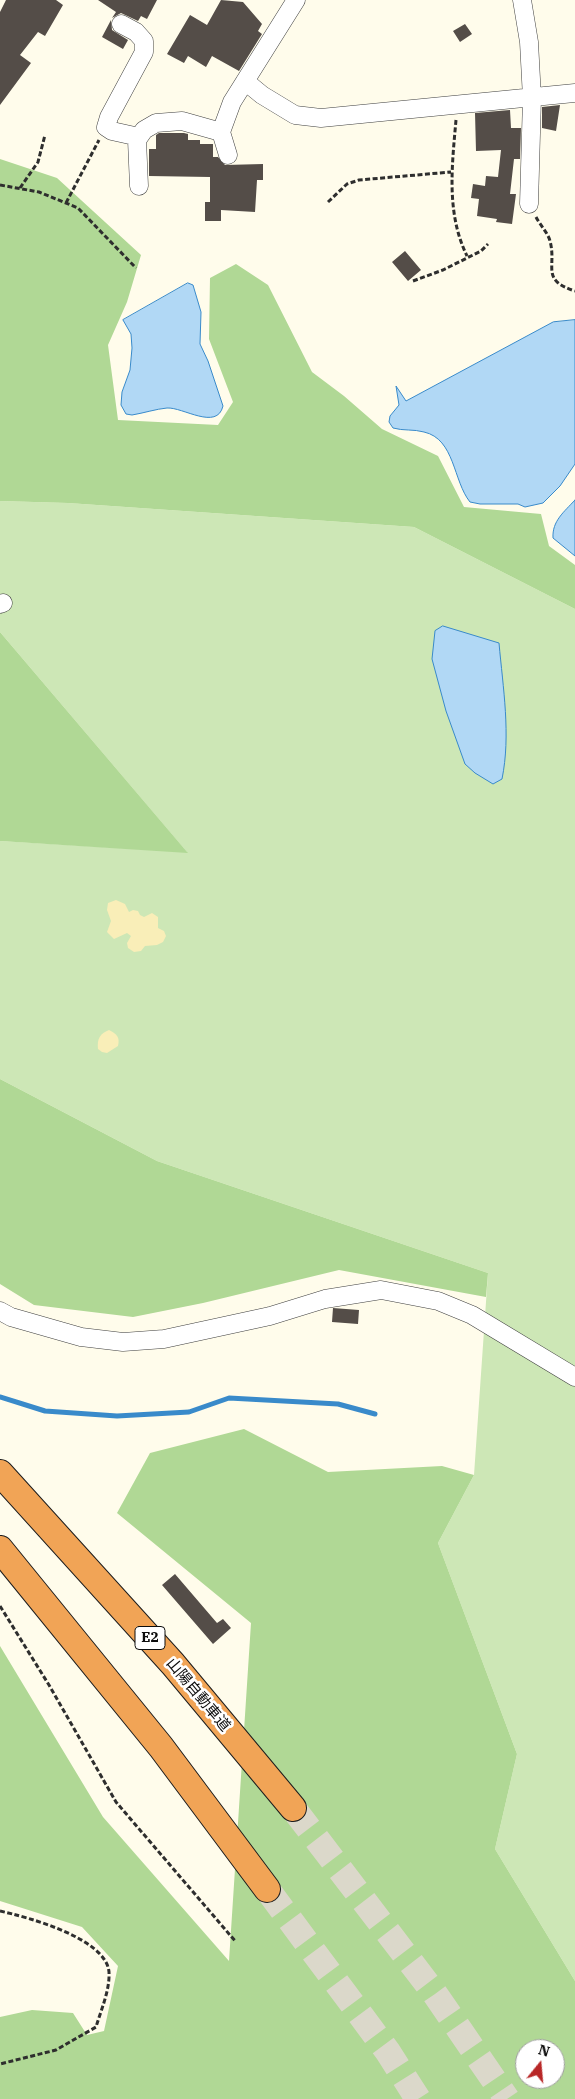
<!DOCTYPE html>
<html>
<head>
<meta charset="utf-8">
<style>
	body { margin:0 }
	#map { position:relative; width:575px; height:2099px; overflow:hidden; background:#fffceb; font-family:"IBM Plex Serif",serif }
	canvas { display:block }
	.north { position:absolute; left:515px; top:2039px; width:50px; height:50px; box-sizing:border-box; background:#fff; border:1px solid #9e9e9e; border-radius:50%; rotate:17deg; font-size:14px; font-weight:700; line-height:20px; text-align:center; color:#0c0c0c }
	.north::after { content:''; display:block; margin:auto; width:18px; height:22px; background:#b82727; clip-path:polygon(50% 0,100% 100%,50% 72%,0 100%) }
</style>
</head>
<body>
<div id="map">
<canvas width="575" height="2099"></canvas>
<div class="north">N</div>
</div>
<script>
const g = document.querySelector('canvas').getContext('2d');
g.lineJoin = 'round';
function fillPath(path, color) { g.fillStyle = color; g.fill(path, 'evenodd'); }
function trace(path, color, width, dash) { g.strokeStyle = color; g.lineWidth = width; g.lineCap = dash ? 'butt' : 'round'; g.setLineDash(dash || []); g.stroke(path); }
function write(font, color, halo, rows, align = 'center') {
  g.font = font + ' "IBM Plex Serif","Noto Sans JP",serif'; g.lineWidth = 5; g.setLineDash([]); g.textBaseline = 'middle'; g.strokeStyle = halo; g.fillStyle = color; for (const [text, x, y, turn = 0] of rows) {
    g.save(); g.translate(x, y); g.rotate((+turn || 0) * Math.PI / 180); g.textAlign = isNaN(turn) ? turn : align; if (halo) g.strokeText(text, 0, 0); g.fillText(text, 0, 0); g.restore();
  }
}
fillPath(new Path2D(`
	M0,501L68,503L414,527L575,609V1981L495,1849L517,1754L438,1543L474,1475L488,1273L157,1161L0,1079V841L187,852L0,632Z`), '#cde7b6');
fillPath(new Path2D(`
	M0,159L57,178L141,255L127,302L108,345L118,420L218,425L233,402L209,339L210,278L236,264L268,285L312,372L344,396L382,429L438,456L464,507L541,514L549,546L575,565V609L414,527L68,503L0,501Z
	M0,632L188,853L0,841Z
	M0,1079L157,1161L488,1273L486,1297L339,1270L203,1303L133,1317L34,1305L0,1284Z
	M244,1429L328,1472L442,1466L474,1475L438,1543L517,1754L495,1849L575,1981V2099H0V2017L32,2010L73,2013L87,2035L104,2031L118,1966L82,1927L0,1901V1646L103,1817L229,1961L251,1623L117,1513L150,1453ZM525,2049H555V2079H525Z`), '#b0d895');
fillPath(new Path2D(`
	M116,900L125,904L129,912L133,910L138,911L140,915L144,917L152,913L158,917V928L164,931L166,936L163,942L157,945L145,946L141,951L134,952L128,948L127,943L131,936L127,933L114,939L107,932L111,921L107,910L108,903Z
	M109,1030C117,1034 120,1037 118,1046L107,1053L102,1052L98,1049C97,1038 100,1034 109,1030Z`), '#f9eeb8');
const water = new Path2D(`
	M188,283L193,285L201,312L200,344L208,361L223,406C217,431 183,407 167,408C156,409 144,413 132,415L126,414L121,405L122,392L130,370L132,348L131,334L123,320Z
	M575,320V464L560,486L543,503L525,507L518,504H480L470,502C453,481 455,439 424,432C414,429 403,431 393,428L389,422L390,416L399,405L396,386L406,401L553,322Z
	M575,500V556L553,538C552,521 564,512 575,500Z
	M443,626L499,643C503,688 511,735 502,779L493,784L475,773L465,764L446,711L432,659L435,631Z`);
fillPath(water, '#b1d8f5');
trace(water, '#398aca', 1);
trace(new Path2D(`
	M0,1397L45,1411L117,1416L189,1412L229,1398L338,1404L375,1414`), '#398aca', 5);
fillPath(new Path2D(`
	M6,0H56L63,5L45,36L38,32L20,55L31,63L0,105V12Z
	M98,0H157L147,19L141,16L138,21L121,13L112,18L116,12Z
	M221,0L243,2L262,24L258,31L262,34L239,71L212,56L206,67L188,56L184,63L167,54L190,15L207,25Z
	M111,20L112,30L128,40L123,49L102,37Z
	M465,24L472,34L460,42L453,31Z
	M560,105L556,131L542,128V107Z
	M510,110L511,128H521L520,159H514L510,194H516L512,224L496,222L497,219L477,216L479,199L471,198L473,184L485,186L486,176L498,177L501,150L476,151L475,113Z
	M159,133H184L188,134V140H200V144H213V157H218L225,165L263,164V180H257L255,212L221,210V221H205V202H210V177L149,176V149H156V135Z
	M405,251L421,270L408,281L392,262Z
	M333,1308L359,1310L358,1324L332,1322Z
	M175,1574L217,1623L223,1619L231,1628L213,1644L162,1585Z`), '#544d48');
trace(new Path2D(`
	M293,1808L435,1994L507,2099
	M267,1889L388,2052L418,2099`), '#dbd8ca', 26, [26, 13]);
const minor = new Path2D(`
	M522,0L529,42L532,98L529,204
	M121,24L136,32L144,41V52L109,117L106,127L112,131L139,137
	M245,81L262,95L295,115L321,118L575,93
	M228,155L221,132L232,102L296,0
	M139,186L137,140L144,130L156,123L182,121L221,132
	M0,604L3,603
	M0,1311L11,1317L81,1337L123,1342L164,1339L270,1316L325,1299L381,1290L438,1301L472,1315L575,1377`);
const highway = new Path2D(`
	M0,1473L173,1664L293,1808
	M0,1549L161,1747L267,1889`);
trace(minor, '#3f3f3f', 19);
trace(highway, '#1d1d1d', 28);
trace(new Path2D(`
	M456,120C452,166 446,213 467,256
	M0,185L39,192L78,208L136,268
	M20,188L38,162L45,135
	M328,202L347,184L359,180L451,172
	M66,203L99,140
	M536,217C540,225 548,233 550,241C557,267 540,280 575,291
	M413,281L443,270L481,251L488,244
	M0,1606L49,1685L116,1802L236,1942
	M0,1911C27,1917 106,1938 109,1972C110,1990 101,2010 96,2027L56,2050L0,2064`), '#2e2e2e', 3, [5, 2.5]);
trace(minor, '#fff', 18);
trace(highway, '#f1a456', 26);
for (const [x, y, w] of [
	[150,1638,30]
]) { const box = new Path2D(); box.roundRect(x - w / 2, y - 11.5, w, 23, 4); g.fillStyle = '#fff'; g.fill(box); trace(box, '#0c0c0c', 1); }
write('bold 14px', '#0c0c0c', null, [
	["E2",150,1638]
]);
write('15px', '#0c0c0c', '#fff', [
	["山陽自動車道",198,1695,50]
]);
</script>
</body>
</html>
